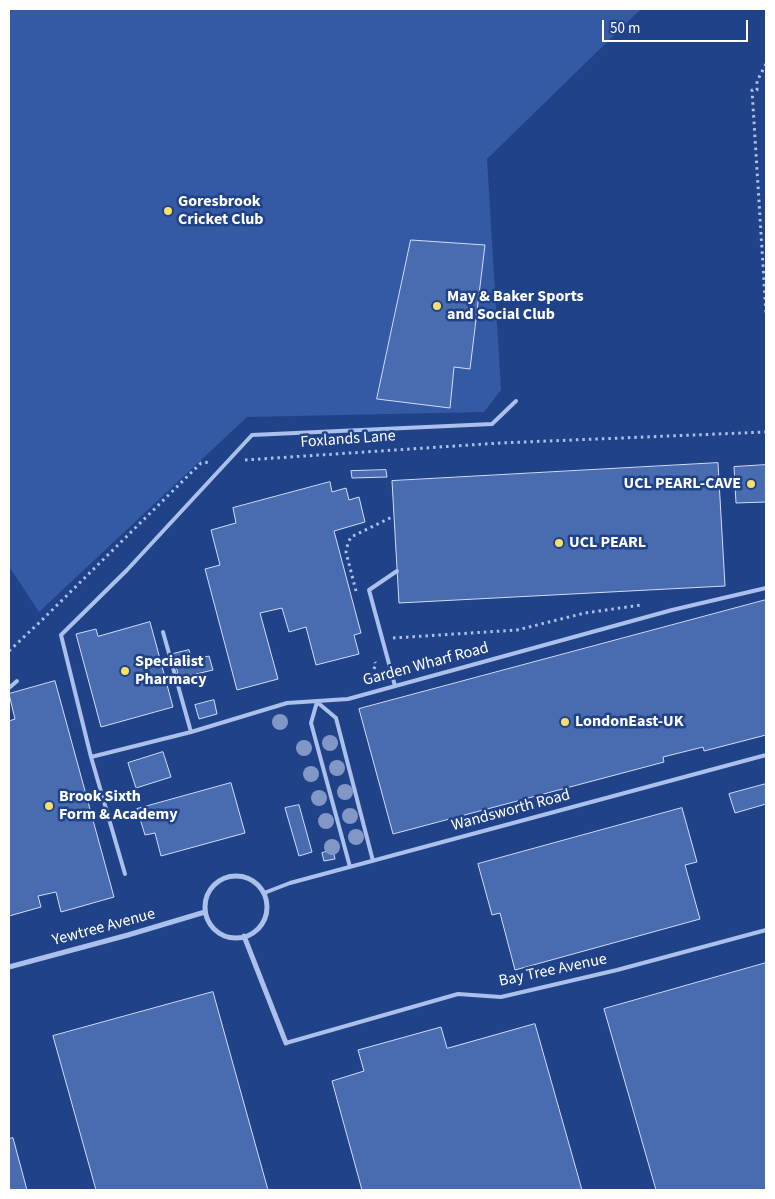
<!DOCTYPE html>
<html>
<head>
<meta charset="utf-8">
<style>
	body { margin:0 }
	#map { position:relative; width:775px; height:1199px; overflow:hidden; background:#204288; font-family:"Source Sans 3",sans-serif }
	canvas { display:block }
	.frame { position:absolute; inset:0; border:10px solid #fff; pointer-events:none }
	.scale { position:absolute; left:602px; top:20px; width:146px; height:22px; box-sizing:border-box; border:2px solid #fff; border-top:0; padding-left:6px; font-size:15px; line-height:18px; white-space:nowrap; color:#fff; -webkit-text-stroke:4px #204288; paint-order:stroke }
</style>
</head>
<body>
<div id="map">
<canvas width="775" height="1199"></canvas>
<div class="frame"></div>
<div class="scale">50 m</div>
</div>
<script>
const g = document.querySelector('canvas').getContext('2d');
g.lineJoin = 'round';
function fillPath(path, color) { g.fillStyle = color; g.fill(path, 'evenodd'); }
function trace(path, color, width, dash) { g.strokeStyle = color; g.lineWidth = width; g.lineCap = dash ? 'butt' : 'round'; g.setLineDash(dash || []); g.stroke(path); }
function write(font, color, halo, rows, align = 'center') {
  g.font = font + ' "Source Sans 3",sans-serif'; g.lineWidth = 5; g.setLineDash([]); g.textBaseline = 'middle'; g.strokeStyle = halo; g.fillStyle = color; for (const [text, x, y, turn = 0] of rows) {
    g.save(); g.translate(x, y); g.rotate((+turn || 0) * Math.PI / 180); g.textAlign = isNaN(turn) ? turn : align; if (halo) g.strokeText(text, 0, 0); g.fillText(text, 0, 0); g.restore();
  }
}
fillPath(new Path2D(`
	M9,9H641L487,159L501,390L484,412L247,417L39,612L9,566Z`), '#345aa5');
const building = new Path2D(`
	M411,240L485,245L470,369L454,367L450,408L377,399Z
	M718,463L725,586L399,603L392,481Z
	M766,465V502L736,503L734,467Z
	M386,470L387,477L352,478L351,471Z
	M330,482L332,492L346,488L349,500L359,497L365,522L334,531L361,633L354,635L359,654L316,665L306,627L289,632L282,608L260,613L278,679L237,690L205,569L220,565L211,530L236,523L233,508Z
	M766,600V735L704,751L703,747L663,757L664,762L393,834L359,709Z
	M150,622L173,707L101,727L76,634L96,629L98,636Z
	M189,650L192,660L209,656L213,670L179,678L173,654Z
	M55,681L114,897L61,912L56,892L38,896L41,907L9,916V721L15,719L9,694Z
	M214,700L217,714L199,719L195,705Z
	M163,752L171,777L136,788L128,763Z
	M231,783L245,833L161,856L155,833L145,835L137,809Z
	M766,784V804L735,813L729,794Z
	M299,805L312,852L299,856L285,808Z
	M682,808L697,862L685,865L700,919L515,970L500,913L492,915L478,864Z
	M333,850L335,859L324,861L322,853Z
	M766,963V1190H656L604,1009Z
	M213,992L268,1190H96L53,1036Z
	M535,1024L582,1190H362L332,1081L364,1071L358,1050L441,1027L447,1048Z
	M13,1138L27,1190H9V1139Z`);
fillPath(building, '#496bb0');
trace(building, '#d0ddf8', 1);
trace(new Path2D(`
	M766,64L757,81V90H752L766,313
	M245,460L500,443L766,432
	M356,591L346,552L348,543L351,537L394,516
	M393,638L517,630L585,613L641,605
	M9,651L42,620L201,463L211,462
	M369,681L376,664L375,662`), '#abc0ea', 3, [2.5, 4]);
trace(new Path2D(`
	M163,632L191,732
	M395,686L369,590L397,571
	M9,688L17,681
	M91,757L191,732L287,703L348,699L672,610L766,588
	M350,867L311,723L317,702L336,718L373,861
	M125,874L91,757L61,635L127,570L252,435L492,424L516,401
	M264,893L290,883L766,755
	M286,1043L458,994L501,997L617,970L766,930`), '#abc0ea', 4);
trace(new Path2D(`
	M205 907a31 31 0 1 1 62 0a31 31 0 1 1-62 0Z
	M244,936L286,1043
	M9,967L128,935L205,912`), '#abc0ea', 5);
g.fillStyle = '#8197c6';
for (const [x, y] of [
	[280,722],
	[330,743],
	[304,748],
	[337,768],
	[311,774],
	[345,792],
	[319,798],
	[350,816],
	[326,821],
	[356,837],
	[332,847]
]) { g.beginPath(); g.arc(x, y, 8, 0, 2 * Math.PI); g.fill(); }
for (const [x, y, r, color] of [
	[168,211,5,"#f7df6c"],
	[437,306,5,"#f7df6c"],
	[751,484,5,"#f7df6c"],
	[559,543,5,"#f7df6c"],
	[125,671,5,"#f7df6c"],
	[565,722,5,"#f7df6c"],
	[49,806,5,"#f7df6c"]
]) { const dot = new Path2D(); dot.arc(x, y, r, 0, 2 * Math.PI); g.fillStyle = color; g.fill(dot); trace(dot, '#204288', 2); }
write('bold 16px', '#fff', '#204288', [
	["Goresbrook",178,202],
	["Cricket Club",178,220],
	["May & Baker Sports",447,297],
	["and Social Club",447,315],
	["UCL PEARL-CAVE",741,484,"right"],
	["UCL PEARL",569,543],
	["Specialist",135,662],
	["Pharmacy",135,680],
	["LondonEast-UK",575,722],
	["Brook Sixth",59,797],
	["Form & Academy",59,815]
], 'left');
write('16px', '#fff', '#204288', [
	["Foxlands Lane",348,440,-4],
	["Garden Wharf Road",426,665,-15],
	["Wandsworth Road",511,811,-15],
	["Yewtree Avenue",104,928,-15],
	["Bay Tree Avenue",553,971,-12]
]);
</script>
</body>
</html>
